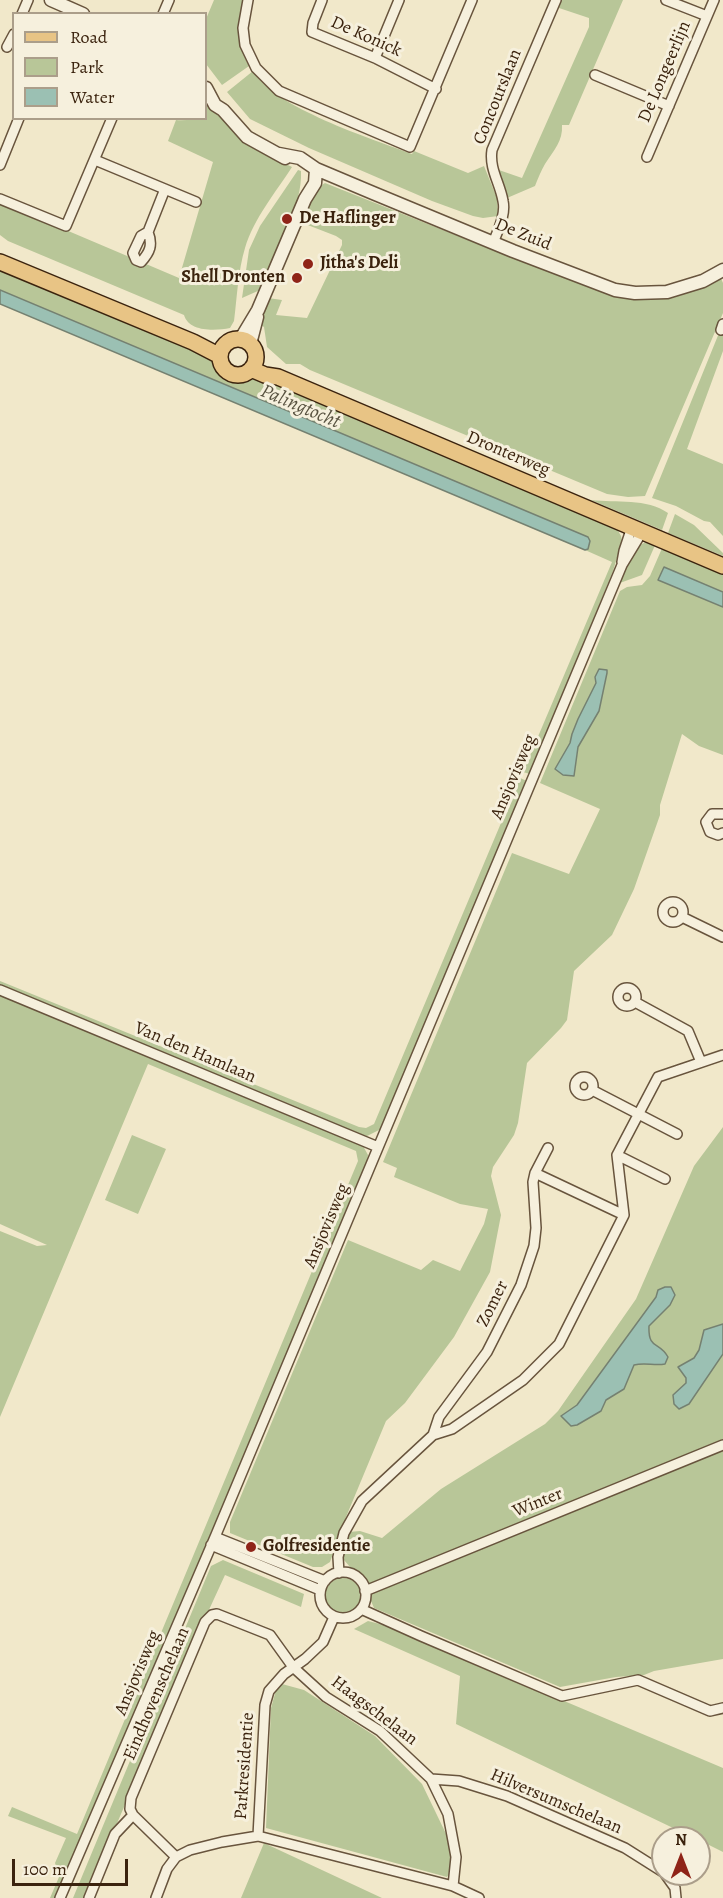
<!DOCTYPE html>
<html>
<head>
<meta charset="utf-8">
<style>
	body { margin:0 }
	#map { position:relative; width:723px; height:1898px; overflow:hidden; background:#f1e8ca; font-family:Alegreya,serif }
	canvas { display:block }
	.legend { position:absolute; left:12px; top:12px; width:195px; height:108px; box-sizing:border-box; background:#f6f0dd; border:2px solid #ab9e8a; margin:0; padding:8px 10px; list-style:none; font-size:18px; color:#3b230e }
	.legend li { display:flex; align-items:center; gap:12px; height:30px }
	.legend b { width:30px; border:2px solid #ab9e8a }
	.north { position:absolute; left:651px; top:1826px; width:60px; height:60px; box-sizing:border-box; background:#f6f0dd; border:2px solid #ab9e8a; border-radius:50%; rotate:0deg; font-size:16px; font-weight:700; line-height:24px; text-align:center; color:#3b230e }
	.north::after { content:''; display:block; margin:auto; width:21px; height:27px; background:#8f2418; clip-path:polygon(50% 0,100% 100%,50% 72%,0 100%) }
	.scale { position:absolute; left:12px; top:1859px; width:116px; height:27px; box-sizing:border-box; border:3px solid #3b230e; border-top:0; padding-left:8px; font-size:18px; line-height:21px; white-space:nowrap; color:#3b230e; -webkit-text-stroke:4px #f6f0dd; paint-order:stroke }
</style>
</head>
<body>
<div id="map">
<canvas width="723" height="1898"></canvas>
<ul class="legend">
<li><b style="height:8px;background:#e8c485"></b>Road</li>
<li><b style="height:16px;background:#b8c698"></b>Park</li>
<li><b style="height:16px;background:#9bc0b3"></b>Water</li>
</ul>
<div class="north">N</div>
<div class="scale">100 m</div>
</div>
<script>
const g = document.querySelector('canvas').getContext('2d');
g.lineJoin = 'round';
function fillPath(path, color) { g.fillStyle = color; g.fill(path, 'evenodd'); }
function trace(path, color, width, dash) { g.strokeStyle = color; g.lineWidth = width; g.lineCap = dash ? 'butt' : 'round'; g.setLineDash(dash || []); g.stroke(path); }
function write(font, color, halo, rows, align = 'center') {
  g.font = font + ' Alegreya,serif'; g.lineWidth = 6; g.setLineDash([]); g.textBaseline = 'middle'; g.strokeStyle = halo; g.fillStyle = color; for (const [text, x, y, turn = 0] of rows) {
    g.save(); g.translate(x, y); g.rotate((+turn || 0) * Math.PI / 180); g.textAlign = isNaN(turn) ? turn : align; if (halo) g.strokeText(text, 0, 0); g.fillText(text, 0, 0); g.restore();
  }
}
fillPath(new Path2D(`
	M214,0H243C237,24 237,44 249,66L222,85L206,64V19Z
	M559,0H623L569,125H562C563,141 554,150 545,164C541,171 538,178 535,186L507,198L496,169L522,178L589,27V18L556,7Z
	M253,71C273,107 372,139 412,154L414,151L468,173L484,166L497,198L498,216L483,218L473,216L432,201L309,148L250,119L227,92Z
	M210,103C232,136 257,150 292,167C276,192 254,218 245,248C238,271 237,297 234,321L230,328C215,331 189,332 184,315L8,241L0,235V202L179,278L213,162L168,141L176,120C184,121 196,119 206,118V106Z
	M298,170L301,171C303,204 276,255 263,285L260,290L242,298L249,250L260,226Z
	M325,183L483,246L622,298L679,296L711,283L720,276L723,283V313L645,496L628,497L607,494L310,370L300,364H286L267,347L264,327L258,323L268,298L282,300L276,315L307,318L342,245V240L336,236L300,222L314,190Z
	M0,269L215,359C228,386 236,375 260,376L616,527L621,536L622,541L613,571L530,774L523,772L612,562L585,550L588,548V538L0,290Z
	M719,333L723,334V351L687,449L723,464V536L710,522L704,521L676,506L652,498Z
	M591,500C616,503 647,498 668,513L662,530Z
	M675,514L694,525L723,553V556L668,533Z
	M651,541L656,543L642,575L617,584C625,568 632,543 651,541Z
	M663,546L723,571V592L664,567L659,579L723,607V755L699,746L682,734L660,805V815L634,889L612,935L574,971L567,1020L561,1028L527,1063L518,1123L514,1135L493,1167L491,1176L501,1215L490,1272L454,1337L405,1403L386,1421L346,1517L330,1562L322,1567H313L230,1533V1522L348,1240L421,1270L433,1260L460,1271L484,1224L488,1209L460,1204L394,1177L397,1168L383,1162L512,853L569,874L600,809L540,783L620,591L627,587L642,585L650,576ZM607,673L599,711L578,747L574,776L555,769L570,743L578,719L596,683Z
	M520,778L527,781L381,1129L367,1136L359,1135L0,987V981L359,1127L366,1128L374,1124Z
	M0,993L362,1144L368,1155L367,1163L59,1898H50L59,1877L55,1863L66,1838L8,1816L12,1807L77,1834L358,1161L356,1151L148,1064L0,1417V1231L37,1246L47,1245L0,1224Z
	M723,1127V1659L654,1671L644,1675L616,1677L560,1687L374,1608L363,1582L344,1560V1548L349,1532L360,1531L382,1538L441,1489L545,1424L558,1411L636,1299L694,1166Z
	M132,1135L166,1149L138,1214L105,1200Z
	M223,1560L304,1594L301,1607L225,1575L202,1625L85,1898H73L211,1566Z
	M325 1596a18 18 0 1 1 36 0a18 18 0 1 1-36 0Z
	M368,1621L384,1625L723,1768V1852L699,1840V1838H694L456,1724L460,1676L354,1629Z
	M282,1684L304,1690L375,1736L422,1784L449,1840L451,1872L447,1877L266,1828L271,1708L276,1690Z
	M264,1843L382,1898H241Z`), '#b8c698');
const water = new Path2D(`
	M0,290L588,537L590,541L588,549L585,550L0,304Z
	M664,567L723,592V607L658,580Z
	M599,669L607,670V673L599,711L578,747L574,776L563,775L555,769L570,743L572,734L578,719L596,683L595,677Z
	M665,1287H671L675,1295L670,1305L649,1326C648,1350 659,1341 668,1357L665,1364C654,1366 645,1362 634,1365L624,1389L606,1400L601,1411L577,1425L571,1426L561,1416L577,1405L656,1297L658,1290Z
	M723,1324V1354L689,1404L679,1409L674,1404L673,1395L686,1383V1378L678,1367L694,1358L699,1350L704,1330Z`);
fillPath(water, '#9bc0b3');
trace(water, '#758171', 1.5);
const minor = new Path2D(`
	M248,0L243,28L245,45L256,68L279,91L410,147L472,0
	M322,0L313,23L312,32L375,58L436,89
	M666,0L707,16
	M22,14L28,0
	M163,14L169,0
	M7,47L14,34
	M375,58L399,0
	M595,75L669,106
	M647,157L714,0
	M95,160L196,202
	M0,165L19,118
	M0,199L66,226L112,118
	M148,232C153,245 150,252 141,262L136,260L133,253L141,236L148,232L165,189
	M493,243C498,230 506,215 503,201C500,183 489,169 492,150L556,0
	M721,330L723,324
	M622,562L624,551L632,527
	M723,814H712L706,822L710,832L718,835L723,833
	M663 912a10 10 0 1 1 20 0a10 10 0 1 1-20 0Z
	M682,917L723,937
	M618 997a9 9 0 1 1 18 0a9 9 0 1 1-18 0Z
	M0,990L378,1147
	M635,1002L688,1031L701,1062
	M575 1086a9 9 0 1 1 18 0a9 9 0 1 1-18 0Z
	M592,1090L677,1134
	M617,1155L665,1179
	M535,1173L624,1215
	M433,1435L439,1417L487,1352L521,1285L534,1246L536,1228L533,1182L535,1173L548,1148
	M215,1537L325,1581
	M211,1545L320,1590
	M320 1595a23 23 0 1 1 46 0a23 23 0 1 1-46 0Z
	M339,1573L338,1557L344,1533L362,1501L433,1435L452,1429L523,1380L559,1344L624,1215L617,1155L658,1077L723,1055
	M365,1591L723,1445
	M361,1609L421,1636L562,1696L638,1680L710,1711L723,1708
	M431,1779L459,1781L507,1796L625,1848L663,1872
	M258,1836L265,1705L269,1691L284,1674L305,1659L323,1642L334,1617
	M176,1857L133,1815L130,1809L131,1798L205,1622L212,1615L217,1614L270,1635L293,1667L326,1697L380,1731L431,1779L448,1814L456,1857L453,1886
	M665,1874L675,1888L676,1898
	M60,1898L215,1537L622,565L642,532
	M89,1898L115,1834L133,1815
	M156,1898L167,1869L176,1857L190,1850L222,1842L258,1836L453,1886L479,1898`);
const tertiary = new Path2D(`
	M51,0L83,14
	M206,88L215,105L223,110L247,137L285,158
	M279,154L300,158L316,169L373,193L513,251L615,290L635,293L667,292L703,281L723,270
	M240,340L258,310L305,199L315,183L316,169
	M250,344L257,317`);
const primary = new Path2D(`
	M0,262L193,342L220,356
	M220 357a18 18 0 1 1 36 0a18 18 0 1 1-36 0Z
	M251,369L265,375L278,377L723,566`);
trace(minor, '#68543d', 12);
trace(tertiary, '#68543d', 15);
trace(primary, '#3b230e', 18);
trace(minor, '#f6f0dd', 9);
trace(tertiary, '#f6f0dd', 12);
trace(primary, '#e8c485', 15);
for (const [x, y, r, color] of [
	[287,219,6,"#8f2418"],
	[308,264,6,"#8f2418"],
	[297,278,6,"#8f2418"],
	[251,1547,6,"#8f2418"]
]) { const dot = new Path2D(); dot.arc(x, y, r, 0, 2 * Math.PI); g.fillStyle = color; g.fill(dot); trace(dot, '#f6f0dd', 2); }
write('18px', '#3b230e', '#f6f0dd', [
	["De Konick",366,37,24],
	["De Longeerlijn",665,72,-67],
	["Concourslaan",498,97,-68],
	["De Zuid",523,235,22],
	["Dronterweg",508,454,23],
	["Ansjovisweg",514,777,-67],
	["Van den Hamlaan",195,1053,23],
	["Ansjovisweg",327,1226,-67],
	["Zomer",493,1304,-64],
	["Winter",538,1503,-22],
	["Ansjovisweg",138,1673,-67],
	["Eindhovenschelaan",157,1694,-67],
	["Haagschelaan",374,1711,37],
	["Parkresidentie",245,1766,-86],
	["Hilversumschelaan",556,1802,23]
]);
write('bold 18px', '#3b230e', '#f6f0dd', [
	["De Haflinger",299,219],
	["Jitha's Deli",320,264],
	["Shell Dronten",285,278,"right"],
	["Golfresidentie",263,1547]
], 'left');
write('italic 20px', '#585240', '#f6f0dd', [
	["Palingtocht",300,407,23]
]);
</script>
</body>
</html>
